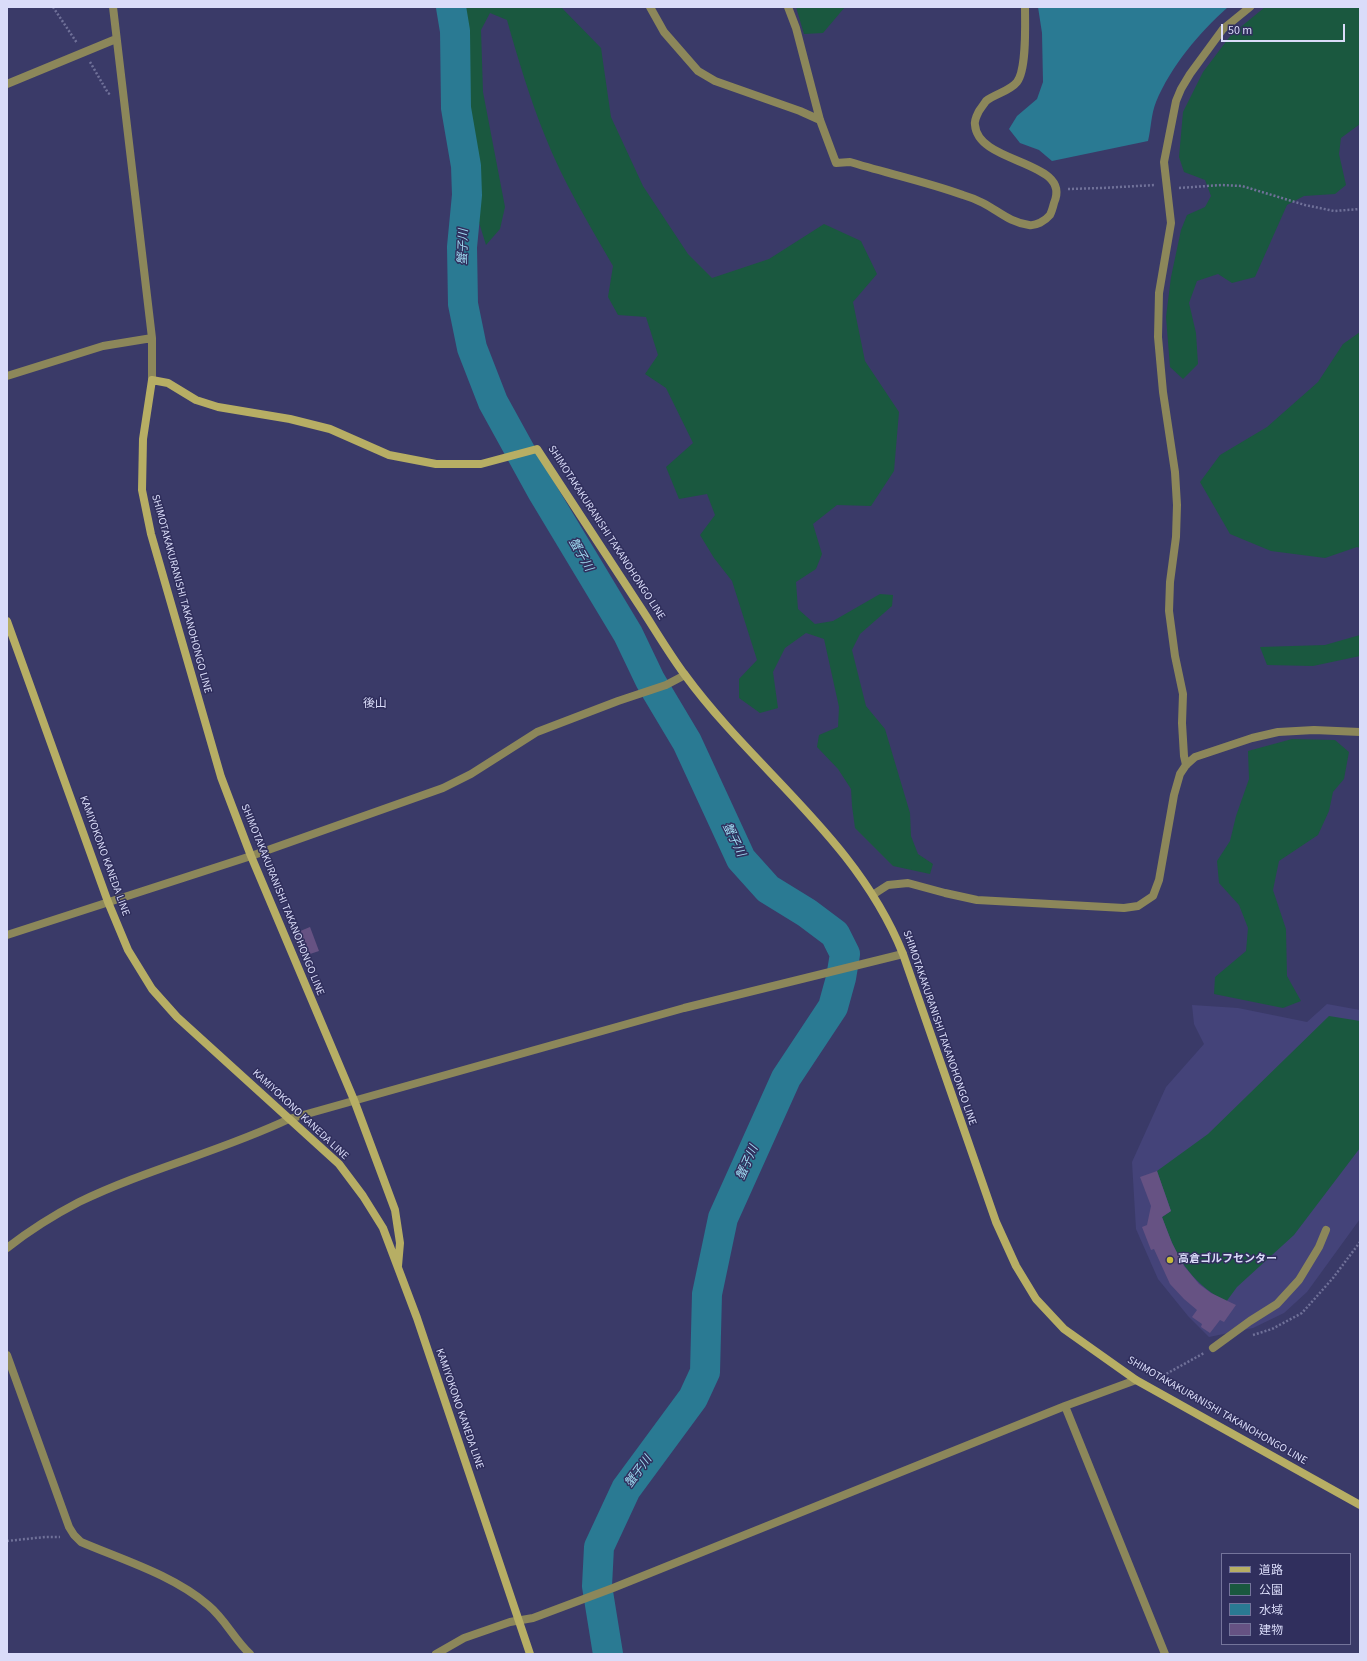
<!DOCTYPE html>
<html>
<head>
<meta charset="utf-8">
<style>
	body { margin:0 }
	#map { position:relative; width:1367px; height:1661px; overflow:hidden; background:#3a3a68; font-family:"Source Sans 3","Noto Sans JP",sans-serif }
	canvas { display:block }
	.frame { position:absolute; inset:0; border:8px solid #dadcf9; pointer-events:none }
	.legend { position:absolute; left:1221px; top:1553px; width:130px; height:92px; box-sizing:border-box; background:#302f5d; border:1px solid #74749b; margin:0; padding:5px 7px; list-style:none; font-size:12px; color:#dadcf9 }
	.legend li { display:flex; align-items:center; gap:8px; height:20px }
	.legend b { width:20px; border:1px solid #74749b }
	.scale { position:absolute; left:1221px; top:24px; width:124px; height:18px; box-sizing:border-box; border:2px solid #dadcf9; border-top:0; padding-left:5px; font-size:12px; line-height:14px; white-space:nowrap; color:#dadcf9; -webkit-text-stroke:3px #302f5d; paint-order:stroke }
</style>
</head>
<body>
<div id="map">
<canvas width="1367" height="1661"></canvas>
<div class="frame"></div>
<ul class="legend">
<li><b style="height:5px;background:#b7ae64"></b>道路</li>
<li><b style="height:11px;background:#1a583f"></b>公園</li>
<li><b style="height:11px;background:#2a7a93"></b>水域</li>
<li><b style="height:11px;background:#665283"></b>建物</li>
</ul>
<div class="scale">50 m</div>
</div>
<script>
const g = document.querySelector('canvas').getContext('2d');
g.lineJoin = 'round';
function fillPath(path, color) { g.fillStyle = color; g.fill(path, 'evenodd'); }
function trace(path, color, width, dash) { g.strokeStyle = color; g.lineWidth = width; g.lineCap = dash ? 'butt' : 'round'; g.setLineDash(dash || []); g.stroke(path); }
function write(font, color, halo, rows, align = 'center') {
  g.font = font + ' "Source Sans 3","Noto Sans JP",sans-serif'; g.lineWidth = 3; g.setLineDash([]); g.textBaseline = 'middle'; g.strokeStyle = halo; g.fillStyle = color; for (const [text, x, y, turn = 0] of rows) {
    g.save(); g.translate(x, y); g.rotate((+turn || 0) * Math.PI / 180); g.textAlign = isNaN(turn) ? turn : align; if (halo) g.strokeText(text, 0, 0); g.fillText(text, 0, 0); g.restore();
  }
}
fillPath(new Path2D(`
	M1327,1004L1360,1010V1219L1307,1292L1284,1313L1253,1328L1209,1337L1188,1316L1158,1279L1136,1229L1132,1162L1166,1087L1204,1044L1194,1024L1192,1005L1238,1008L1307,1022Z`), '#444379');
fillPath(new Path2D(`
	M466,7H561L601,48L611,117L643,186L688,254L712,278L769,259L824,224L861,241L877,274L853,302L865,361L899,412L894,471L871,506L837,505L813,524L822,554L816,569L796,582L798,609L815,624L833,621L880,594L893,595L892,606L860,634L852,650L866,706L885,729L910,813L911,836L918,854L933,864L930,874L893,866L855,828L852,806L851,789L838,769L817,747L819,735L838,727L839,707L824,639L806,633L785,648L773,672L778,708L760,713L739,698V679L757,660L732,581L714,558L700,535L715,515L707,494L679,499L666,467L693,443L666,388L645,374L658,355L646,317L618,315L608,297L613,266C589,224 563,182 545,136C530,99 518,59 507,20L490,13L481,30L483,92L505,207L500,229L486,245L476,213L469,137Z
	M796,7H845L823,33L804,34Z
	M1265,7H1360V124L1341,138L1339,154L1346,185L1335,194L1304,196L1287,205L1255,277L1232,283L1218,274L1197,281L1189,303L1196,333L1198,364L1183,379L1170,367L1166,317L1171,277L1181,230L1187,215L1205,207L1211,196L1205,180L1184,172L1179,157L1183,112L1203,72L1231,35Z
	M1360,332V548L1357,547L1325,558L1271,551L1230,534L1200,482L1220,455L1267,427L1318,382L1343,344Z
	M1360,635V656L1313,666L1267,665L1260,647L1325,645Z
	M1292,739L1335,740L1349,752L1344,779L1333,792L1329,811L1318,835L1279,861L1273,890L1286,929L1287,976L1301,1001L1283,1008L1214,994L1215,977L1246,951L1248,928L1239,905L1219,883L1217,861L1230,841L1236,816L1249,779L1248,751Z
	M1329,1016L1360,1021V1148L1294,1235L1237,1287L1226,1302C1187,1279 1177,1258 1162,1217L1171,1211L1157,1171L1208,1134Z`), '#1a583f');
fillPath(new Path2D(`
	M1038,7H1228C1199,33 1171,66 1156,102C1151,114 1151,129 1148,141L1052,161L1039,150L1020,143L1009,129L1017,116L1037,99L1043,82L1042,33Z`), '#2a7a93');
trace(new Path2D(`
	M451,7L455,31L456,108L466,166L467,195L462,247L463,304L472,348L493,402L542,491L628,634L650,680L687,742L741,859L768,889L807,913L835,934L845,954L841,978L833,1007L786,1078L723,1218L707,1294L705,1372L693,1398L626,1489L599,1547L597,1586L608,1654`), '#2a7a93', 30);
fillPath(new Path2D(`
	M310,927L319,951L301,957L293,934Z
	M1157,1171L1171,1211L1162,1217L1172,1243L1184,1266L1199,1284L1211,1293L1236,1305L1224,1322L1220,1320L1210,1333L1201,1327L1202,1324L1192,1317L1197,1310L1184,1299L1170,1284L1154,1249L1151,1250L1142,1227L1147,1225L1151,1206L1140,1177Z`), '#665283');
trace(new Path2D(`
	M53,7L77,43
	M90,62L108,93L111,95
	M1179,188L1221,185L1242,186L1305,205L1334,211L1360,209
	M1068,189L1102,188L1155,185
	M1253,1335L1272,1329L1302,1313L1333,1278L1360,1242
	M1155,1377L1166,1374L1204,1353
	M7,1541L45,1537H60`), '#707199', 2.5, [2, 2]);
trace(new Path2D(`
	M1213,1348L1250,1321L1277,1304L1299,1280L1319,1247L1326,1230`), '#8c875a', 8);
trace(new Path2D(`
	M113,7L152,338V380
	M650,7L664,32L698,71L715,81L800,111L820,120
	M788,7L796,28L820,120L836,163L850,162C886,173 928,182 963,195C970,197 977,200 983,203C1000,212 1009,222 1029,225C1036,226 1045,221 1050,215C1052,211 1053,207 1054,203C1073,160 978,165 975,125C974,120 977,115 979,111C981,108 984,104 986,101C995,94 1010,91 1017,82C1027,69 1025,24 1025,7
	M7,84L116,39
	M7,376L103,346L152,338
	M1186,765L1184,756L1182,723L1183,694L1175,656L1169,611L1170,582L1176,537L1177,505L1175,472L1163,392L1158,337L1159,293L1171,223L1164,162L1176,101L1181,89L1190,74L1223,29L1250,7
	M874,894L888,885L908,883L945,893L977,900L1124,908L1138,906L1153,896L1159,880L1174,795L1180,774L1186,765L1195,757L1252,738L1278,732L1314,730L1360,732
	M7,935L251,856L443,788L471,774L537,732L618,701L666,685L685,675
	M7,1248C30,1230 54,1215 79,1202C147,1169 222,1151 289,1119L684,1008L903,954
	M7,1355L69,1527L74,1535L81,1542C123,1560 173,1575 208,1605C225,1619 234,1639 250,1654
	M1065,1406L1165,1654
	M436,1654L464,1638L510,1622L533,1618L613,1588L1065,1406L1136,1380`), '#8c875a', 8);
trace(new Path2D(`
	M7,621L108,902L128,950L152,989L177,1017L339,1164L363,1196L383,1228L417,1318L530,1654
	M398,1266L400,1243L395,1210L354,1100L251,856L221,777L151,534L142,490L143,439L152,380L168,383L196,400L218,407L290,419L330,429L389,455L436,464H481L537,449C570,500 604,551 637,602C653,626 668,652 685,675C756,772 857,839 903,954L996,1222L1016,1266L1036,1299L1064,1329L1136,1380L1360,1505`), '#b7ae64', 8);
for (const [x, y, r, color] of [
	[1170,1260,4,"#c9ba3a"]
]) { const dot = new Path2D(); dot.arc(x, y, r, 0, 2 * Math.PI); g.fillStyle = color; g.fill(dot); trace(dot, '#302f5d', 1.5); }
write('11px', '#dadcf9', '#302f5d', [
	["SHIMOTAKAKURANISHI TAKANOHONGO LINE",606,533,57],
	["SHIMOTAKAKURANISHI TAKANOHONGO LINE",181,594,75],
	["KAMIYOKONO KANEDA LINE",104,856,70],
	["SHIMOTAKAKURANISHI TAKANOHONGO LINE",282,900,68],
	["SHIMOTAKAKURANISHI TAKANOHONGO LINE",939,1028,71],
	["KAMIYOKONO KANEDA LINE",300,1115,43],
	["KAMIYOKONO KANEDA LINE",459,1409,71],
	["SHIMOTAKAKURANISHI TAKANOHONGO LINE",1217,1411,30]
]);
write('bold 11px', '#dadcf9', '#302f5d', [
	["高倉ゴルフセンター",1178,1260]
], 'left');
write('italic 12px', '#9edaf0', '#302f5d', [
	["蟹子川",464,247,-88],
	["蟹子川",580,555,60],
	["蟹子川",733,840,64],
	["蟹子川",748,1163,-66],
	["蟹子川",639,1472,-54]
]);
write('12px', '#dadcf9', '#302f5d', [
	["後山",375,704]
]);
</script>
</body>
</html>
